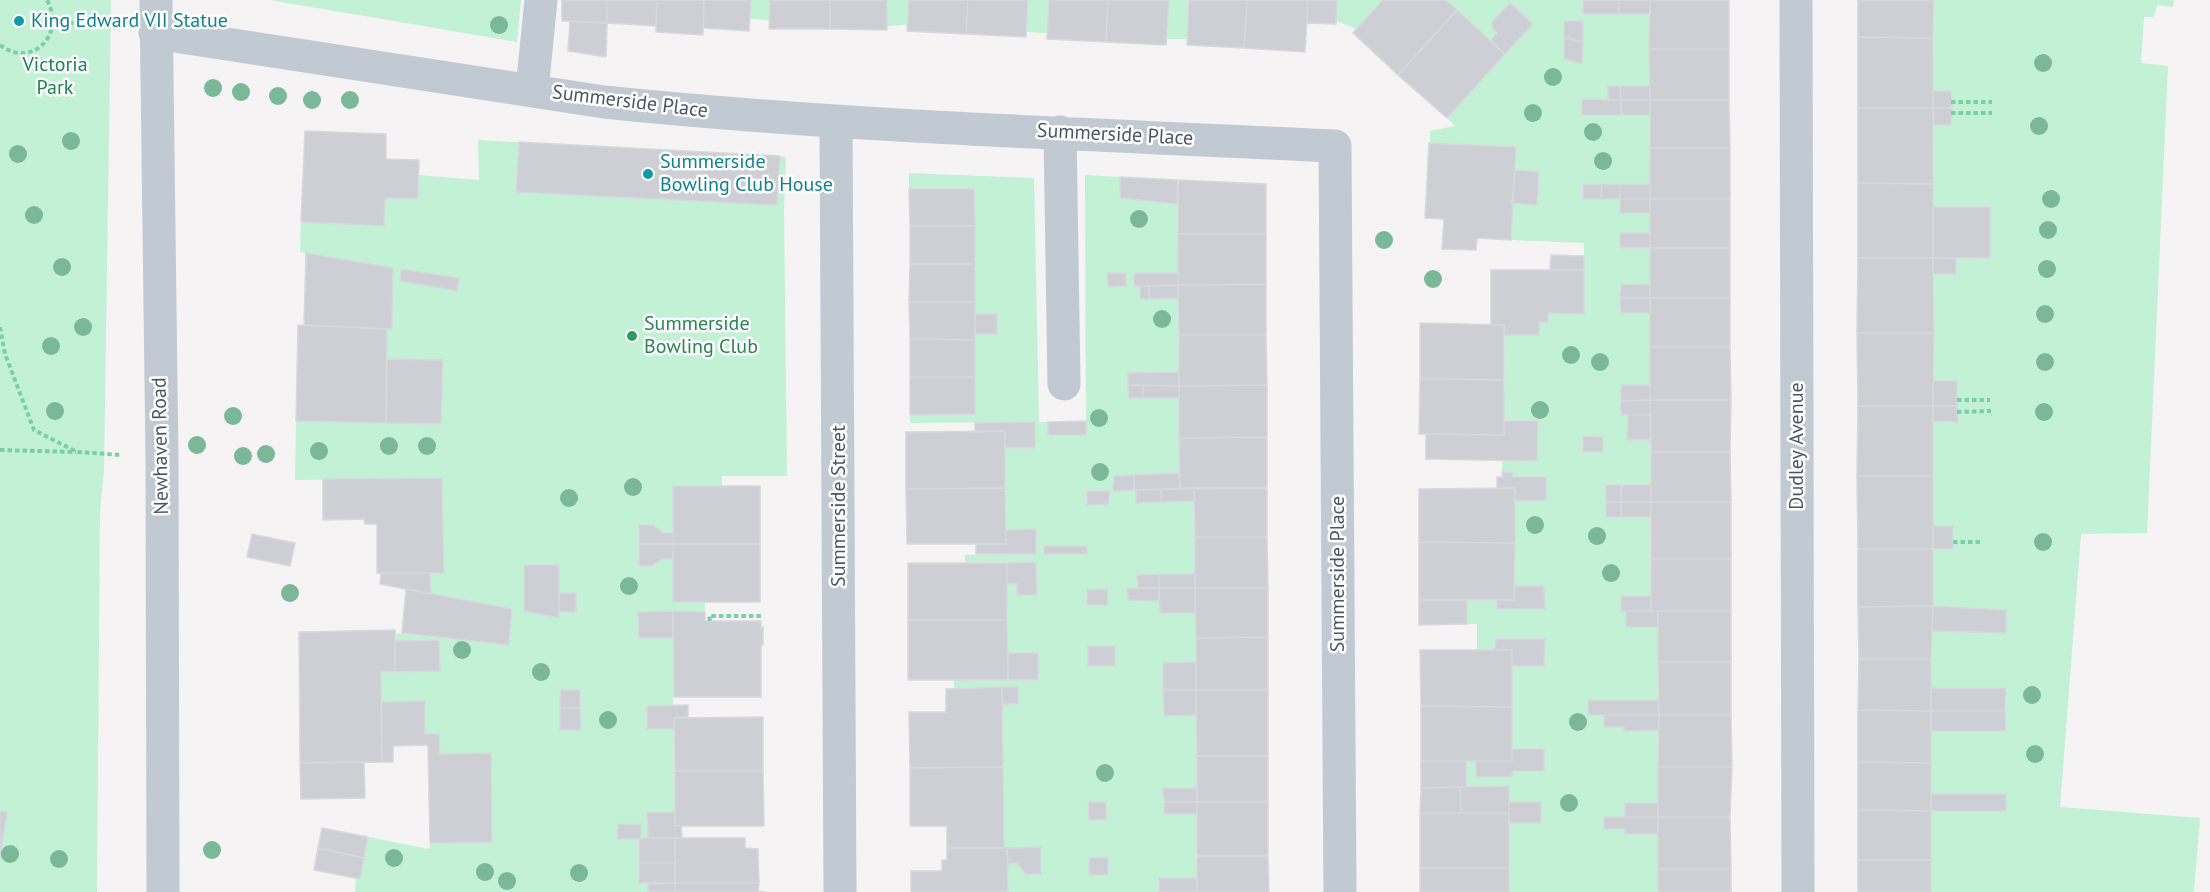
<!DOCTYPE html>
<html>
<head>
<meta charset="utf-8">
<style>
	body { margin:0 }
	canvas { display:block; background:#f5f3f3 }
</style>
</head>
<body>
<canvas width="2210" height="892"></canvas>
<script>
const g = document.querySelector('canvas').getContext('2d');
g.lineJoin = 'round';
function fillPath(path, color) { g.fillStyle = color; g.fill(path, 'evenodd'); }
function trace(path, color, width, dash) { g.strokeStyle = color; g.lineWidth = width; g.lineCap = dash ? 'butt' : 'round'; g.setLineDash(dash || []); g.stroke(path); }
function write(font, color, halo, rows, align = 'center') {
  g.font = font + ' "PT Sans",sans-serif'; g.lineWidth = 5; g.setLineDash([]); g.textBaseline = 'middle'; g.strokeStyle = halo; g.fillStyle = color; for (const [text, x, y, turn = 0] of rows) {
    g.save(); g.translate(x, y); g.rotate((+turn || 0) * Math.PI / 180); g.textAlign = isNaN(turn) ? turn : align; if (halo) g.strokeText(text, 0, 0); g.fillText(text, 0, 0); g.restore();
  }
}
fillPath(new Path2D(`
	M0,0H111L104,470L100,512L97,892H0Z
	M270,0H521L517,42Z
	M751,0H770L769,20L750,19Z
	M887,0H909L908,25L887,26Z
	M1028,0H1049L1048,33L1026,32Z
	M1169,0H1189L1187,39H1167Z
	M1337,0H1383L1356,29L1337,21L1336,24Z
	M1446,0H1583V14H1650V86L1608,100L1583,115H1649L1650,184H1583V199H1620L1621,213H1650V233H1620V248H1650V285L1621,284V313H1651L1650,385H1621V414L1628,415L1627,440H1651V485H1606V516L1650,517L1651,596H1621V610L1626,611V627H1658V700H1589L1588,715H1604L1624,727V731L1658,730V803H1625V817H1604L1605,829H1625V834H1658V892H1509V823H1541V803L1509,802V786L1466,787V761H1476L1477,777H1511L1512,771H1544V749H1512V666H1544L1545,639H1496L1495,650H1477V624H1467V600H1497V608H1545L1544,586H1515L1514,501L1546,500V477H1513L1512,472H1502V460H1537L1538,421H1504L1505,335H1539V322H1548V313L1584,314V243L1511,240L1512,203L1536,205L1539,172L1515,170L1516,147L1430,143V131L1455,126L1447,118L1533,24L1510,3L1491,23L1493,29L1497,33L1490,41ZM1564,21H1583L1582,64L1564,59ZM1583,436L1603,437V452H1583Z
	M1934,0H2174L2173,7L2157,5L2154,17H2144L2141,63L2168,66L2147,533L2081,534L2060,807L2200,818L2194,892H1931V811H2006L2005,794H1931V731L2006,730L2005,688H1931L1932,631L2006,632L2005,610L1933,606V549H1953V526H1933V421L1957,422V381H1933V274H1956V259L1990,258V208L1933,207L1934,125H1951V91H1933Z
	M478,140L786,157L784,207L787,476H722V486H673V533H663L639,526V566L663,559H673V601L705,602V612H638L639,638H673V705L647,706V729H674L675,812H648V838L641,839V824L618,825V838H639V882L648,884V892H355L356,878H360L368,837L429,849L430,843L492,841L491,754H440L439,734H425V701L381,702V672L439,670V640L395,641V633L508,645L512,610L431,594L430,573L444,572L442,478L295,480L296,421L441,423L443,360L387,359V329H392L393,268L300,252L301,222L383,226L385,198L417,199L418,175L479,180ZM401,269L458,278L456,290L400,281ZM524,565L559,593L575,594L576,612H559L558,618L524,611ZM560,690H580L581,730H560Z
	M909,173L1034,178L1039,422H1048L1049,435H1086L1085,175L1120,177V198L1177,204L1178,273H1134V285L1140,286L1141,299L1178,298L1179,372L1128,373V398H1179V473L1114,476L1113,491L1136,490V503L1194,501L1195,574L1138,575V588L1127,589L1128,600L1159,601L1160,613H1195L1196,662L1163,663L1164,716L1196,715L1197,788L1163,789L1164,814H1197V878H1159V892H1008V864L1016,863L1041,873V848H1004L1002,704H1018V688H954V680L1038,679V653H1008L1007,583L1017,584V595H1036V563L965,562V555L1036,554V529L1006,530L1005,448H1034L1035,422L910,423V415L975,414V334H997V315L975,314L974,189H909ZM1107,273H1126V286L1108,287ZM1109,491V504L1087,505V492ZM1044,546H1087L1044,554ZM1107,589V605H1087V590ZM1088,646H1114L1115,666H1088ZM1106,802V820H1089L1088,803ZM1108,857V874L1089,875V858Z`), '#c3f1d5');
const building = new Path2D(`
	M562,0H607V23L562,21Z
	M607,0H657L656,26L607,23Z
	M657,0H704L703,35L656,32Z
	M704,0H751L749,31L703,28Z
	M770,0H830V29H769Z
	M830,0H887V30L830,29Z
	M909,0H968L966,34L907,31Z
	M968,0H1028L1026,37L966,34Z
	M1049,0H1108L1106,42L1047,39Z
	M1108,0H1169L1166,45L1106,42Z
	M1189,0H1247L1244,48L1187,45Z
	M1247,0H1308L1305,52L1244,48Z
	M1308,0H1337L1336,24L1307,23Z
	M1383,0H1446L1457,10L1398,75L1353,33Z
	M1583,0H1619V14H1583Z
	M1619,0H1650V14H1619Z
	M1650,0H1729V49H1649Z
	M1858,0H1934L1933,38L1858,37Z
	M1510,3L1533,24L1505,54L1490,41L1497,33L1493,29L1491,23Z
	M1457,10L1505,54L1447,118L1398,75Z
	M570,21L607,23L606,57L568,51Z
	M1564,21H1583V42L1564,37Z
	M1564,37L1583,42L1582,64L1564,59Z
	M1858,37L1933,38V108H1858Z
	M1649,49H1729V100H1650Z
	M1608,86H1620L1621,100H1608Z
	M1620,86H1650V100H1621Z
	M1933,91H1951L1952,108H1933Z
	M1582,99L1621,100V115H1582Z
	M1621,100H1650L1649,115H1621Z
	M1650,100H1729L1730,148H1650Z
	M1858,108H1933V184L1858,183Z
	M1933,108H1952L1951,125H1934Z
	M305,131L386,134V159L419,160L418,199L385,198L384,226L301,222Z
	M519,142L780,156L777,205L516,192Z
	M1429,143L1516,147L1511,240L1477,238L1476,250L1442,249L1444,219L1425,218Z
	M1650,148H1730V199H1650Z
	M1515,170L1539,172L1537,205L1512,203Z
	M1120,177L1178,180L1177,204L1120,198Z
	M1178,180L1266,184V234H1178Z
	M1858,183L1933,184V258H1858Z
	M1583,184H1602L1601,199H1583Z
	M1602,184H1620V199H1601Z
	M1620,184H1650V199H1620Z
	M909,189H974L975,226H910Z
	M1620,199H1650V213H1620Z
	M1650,199H1730V248H1650Z
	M1933,207H1990V258H1933Z
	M910,226H975V264H910Z
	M1620,233H1650V248H1620Z
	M1178,234H1266V284L1178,285Z
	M1650,248H1730V298H1650Z
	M306,253L393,268L392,329L304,325Z
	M1551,255L1584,256V270H1550Z
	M1858,258H1933L1934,333H1857Z
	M1933,258L1956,259V274H1933Z
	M910,264H975V302H909Z
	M401,269L459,278L457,291L400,281Z
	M1491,270H1584V314L1548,313V322H1539V335H1505L1504,325H1491Z
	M1107,273H1126V286L1108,287Z
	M1134,273H1178V285L1134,286Z
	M1266,284V335H1179L1178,285Z
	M1621,284L1650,285V298H1620Z
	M1178,285V298L1149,299V286Z
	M1140,286H1149V299H1140Z
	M1620,298H1650L1651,313H1621Z
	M1650,298H1730V347H1650Z
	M909,302H975V340L910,339Z
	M975,314H997V334H975Z
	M1420,323L1504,325V380L1420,379Z
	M298,325L387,329L386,423L296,421Z
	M1857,333H1934L1933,406H1858Z
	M1179,335H1266L1267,385L1179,386Z
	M910,339L975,340V377H910Z
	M1650,347H1730L1731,400H1650Z
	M387,359L443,360L441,424L386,423Z
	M1179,372V386L1128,385V373Z
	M910,377H975V414L910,415Z
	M1420,379L1504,380V435L1419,434Z
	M1933,381H1957V406H1933Z
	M1128,385H1143V398H1128Z
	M1143,385L1179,386V398H1143Z
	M1267,385V437L1179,438V386Z
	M1621,385H1650V400L1621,401Z
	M1650,400H1731L1730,452H1651Z
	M1650,400V415H1621V401Z
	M1858,406H1933V476H1857Z
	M1933,406H1957L1958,422L1933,421Z
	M1628,415H1650L1651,440H1627Z
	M1086,421V435H1048V422Z
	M1504,421H1538L1537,461L1426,459V434L1504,435Z
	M1035,422V448H1005V431L975,432V423Z
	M1005,431V488L906,489V432Z
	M1583,436L1603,437V452H1583Z
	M1267,437V488L1180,489L1179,438Z
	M1651,452H1730L1731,502H1651Z
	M1502,472H1512L1513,477H1546V500L1514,501L1515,488H1497V477H1503Z
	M1179,473L1180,489L1134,490V475Z
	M1134,475V490L1113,491L1114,476Z
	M1857,476H1933V549H1858Z
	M442,478L444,573H377V524H365L364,519L323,520V479Z
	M1606,485H1621V502H1606Z
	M1621,485H1651V502H1621Z
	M673,486H760V544H673Z
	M1005,488L1006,544H907L906,489Z
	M1194,488H1267V537H1195Z
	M1194,488V501L1161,502V489Z
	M1515,488V543L1419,542V489Z
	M1161,489V502L1136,503V490Z
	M1087,491H1109V504L1087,505Z
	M1606,502H1621V517H1606Z
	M1621,502H1651L1650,517H1621Z
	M1651,502H1731V559H1651Z
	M639,525H653L663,533H673V544H639Z
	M1933,526H1953V549H1933Z
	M1036,529V554H976V544H1006V530Z
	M252,534L295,543L290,566L247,557Z
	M1195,537H1267L1268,588H1195Z
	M1419,542L1515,543L1514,600H1419Z
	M639,544H673V559H663L651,566H639Z
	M673,544H760V602H673Z
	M1044,546H1087V554H1044Z
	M1858,549H1933V606L1858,607Z
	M1651,559H1731V611H1651Z
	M1036,562L1037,595H1017V584L1007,583V563Z
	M908,563H1007V620H908Z
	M524,565H559V618L524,611Z
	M381,573H430L431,594L380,584Z
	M1159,574H1195V588H1159Z
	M1159,574V588H1138L1137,575Z
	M1515,586H1544L1545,609H1497V600H1514Z
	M1159,588V601L1128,600L1127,589Z
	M1159,588H1195V613H1160Z
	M1195,588H1268V637L1196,638Z
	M406,589L512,609L509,645L402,633Z
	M1107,589L1108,605H1087V590Z
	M559,593H576V612H559Z
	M1621,596H1651V611H1621Z
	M1419,600H1467V624L1419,625Z
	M1933,606L1931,659H1859L1858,607Z
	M1933,606L2006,610V633L1932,631Z
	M673,611L705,612V621H761V628L763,627V645H761V697H674Z
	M673,611V638H639L638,612Z
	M1626,611H1658V627H1626Z
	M1658,611H1731V662H1658Z
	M908,620H1007L1008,680H908Z
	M395,630V672H381L382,762L300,763L299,632Z
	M1268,637V690H1196V638Z
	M1496,639H1545L1544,666H1512V650H1495Z
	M439,640L440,671L395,672V641Z
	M1088,646H1115V666H1088Z
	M1420,650H1512V707L1421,706Z
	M1008,653H1038V680H1008Z
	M1859,659H1931V711L1858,710Z
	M1196,662V690H1163V663Z
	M1658,662H1731V715H1659Z
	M1002,687L1003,767L910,768L909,712H946V689Z
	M1002,687H1018V704H1002Z
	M1931,688H2006L2005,711H1931Z
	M560,690H580V708H560Z
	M1163,690H1196V715L1164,716Z
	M1196,690H1268V756H1197Z
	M1588,700H1658L1659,715H1588Z
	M425,701V734H439L440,754L491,753L492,842L430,843L428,745L393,746V762H382L381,702Z
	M688,705V717L674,718V729H647V706Z
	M1421,706L1512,707V761H1421Z
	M560,708H580L581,730H560Z
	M1858,710L1931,711V763L1858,762Z
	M1931,711H2005L2006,731H1931Z
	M1604,715H1659L1658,730L1624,731V727H1604Z
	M1659,715H1731L1732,767H1658Z
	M763,717V771H675L674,718Z
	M1512,749H1544V771H1512V777H1476V761H1512Z
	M1197,756H1268V802H1197Z
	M1421,761H1466V787L1421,788Z
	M364,762L365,798L301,799L300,763Z
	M1858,762L1931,763V811L1858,810Z
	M1003,767L1004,848H947V826H910V768Z
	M1658,767H1732L1730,817H1658Z
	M675,771H763L764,826H675Z
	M1509,786V813H1461L1460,787Z
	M1460,787L1461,813H1420L1421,788Z
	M1163,788H1197V802H1164Z
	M1931,794H2006V811H1931Z
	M1088,802H1106V820H1089Z
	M1164,802H1197V814H1164Z
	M1197,802H1268V856H1197Z
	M1509,802H1541V823H1509Z
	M1625,803H1658V817H1625Z
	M1858,810L1931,811V860H1858Z
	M0,811L7,812L0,858Z
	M647,812H675V826H681L682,838H648Z
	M1420,813H1509V868H1420Z
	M1604,817H1658V834H1625V829H1604Z
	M1658,817H1730L1731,869H1658Z
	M618,824H641V839H617Z
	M322,828L368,837L364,858L318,848Z
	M639,838H675V863H639Z
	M675,838H745V848L758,849L759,883H675Z
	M1041,847V874H1026L1016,863L1008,864L1007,848Z
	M318,848L364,858L360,879L314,870Z
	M947,848H1007L1008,892H911V871H942V860H947Z
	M1197,856H1268L1269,892H1197Z
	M1108,857V875H1089V858Z
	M1858,860H1931V892H1858Z
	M639,863H675V883H639Z
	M1420,868H1509V892H1420Z
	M1658,869H1731V892H1658Z
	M1159,878H1197V892H1159Z
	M675,883V892H648V884Z
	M675,883H759L758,891L764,892H675Z`);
fillPath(building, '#cdcfd5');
trace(building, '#d7d9de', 1.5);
trace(new Path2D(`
	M54,21L116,28
	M0,45C32,69 66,35 47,0
	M1951,102H1992
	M1951,113H1992
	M0,327L5,354L34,430L77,452L121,455
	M1957,400H1990
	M1957,412L1991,411
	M0,450L76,452
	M1953,542H1983
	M710,621L709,616H761`), '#7ad0a6', 4, [4.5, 3]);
trace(new Path2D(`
	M156,0L162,458L163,892
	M1796,0L1798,892
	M155,33L604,102C847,127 1091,134 1335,146L1340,892
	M532,90L541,0
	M836,121L840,892
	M1060,132L1064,384`), '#c1cad2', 33);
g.fillStyle = '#7bb799';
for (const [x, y] of [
	[499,25],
	[2043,63],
	[1553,77],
	[213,88],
	[241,92],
	[278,96],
	[312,100],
	[350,100],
	[1533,113],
	[2039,126],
	[1593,132],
	[71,141],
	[18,154],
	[1603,161],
	[2051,199],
	[34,215],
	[1139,219],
	[2048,230],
	[1384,240],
	[62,267],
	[2047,269],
	[1433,279],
	[2045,314],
	[1162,319],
	[83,327],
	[51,346],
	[1571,355],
	[1600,362],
	[2045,362],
	[1540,410],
	[55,411],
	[2044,412],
	[233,416],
	[1099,418],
	[197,445],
	[389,446],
	[427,446],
	[319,451],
	[266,454],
	[243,456],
	[1100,472],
	[633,487],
	[569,498],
	[1535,525],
	[1597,536],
	[2043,542],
	[1611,573],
	[629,586],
	[290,593],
	[462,650],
	[541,672],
	[2032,695],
	[608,720],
	[1578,722],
	[2035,754],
	[1105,773],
	[1569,803],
	[212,850],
	[10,854],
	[394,858],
	[59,859],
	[485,872],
	[579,873],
	[507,881]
]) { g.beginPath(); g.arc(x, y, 9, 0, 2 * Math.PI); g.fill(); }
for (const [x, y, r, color] of [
	[19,21,6,"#0f9aa8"],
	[648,174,6,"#0f9aa8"],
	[632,336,6,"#2e9e5b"]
]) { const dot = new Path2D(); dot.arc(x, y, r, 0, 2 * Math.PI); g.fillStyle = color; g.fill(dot); trace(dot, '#fff', 2); }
write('20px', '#0d838f', '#fff', [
	["King Edward VII Statue",31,21],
	["Summerside",660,162],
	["Bowling Club House",660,185]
], 'left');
write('20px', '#17864f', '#fff', [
	["Victoria",55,65],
	["Park",55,88]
]);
write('20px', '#4a5661', '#fff', [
	["Summerside Place",630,102,7],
	["Summerside Place",1115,135,3],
	["Newhaven Road",161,446,-91],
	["Dudley Avenue",1797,446,-90],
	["Summerside Street",839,506,-90],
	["Summerside Place",1338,574,-90]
]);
write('20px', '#27864d', '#fff', [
	["Summerside",644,324],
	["Bowling Club",644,347]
], 'left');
</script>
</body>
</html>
